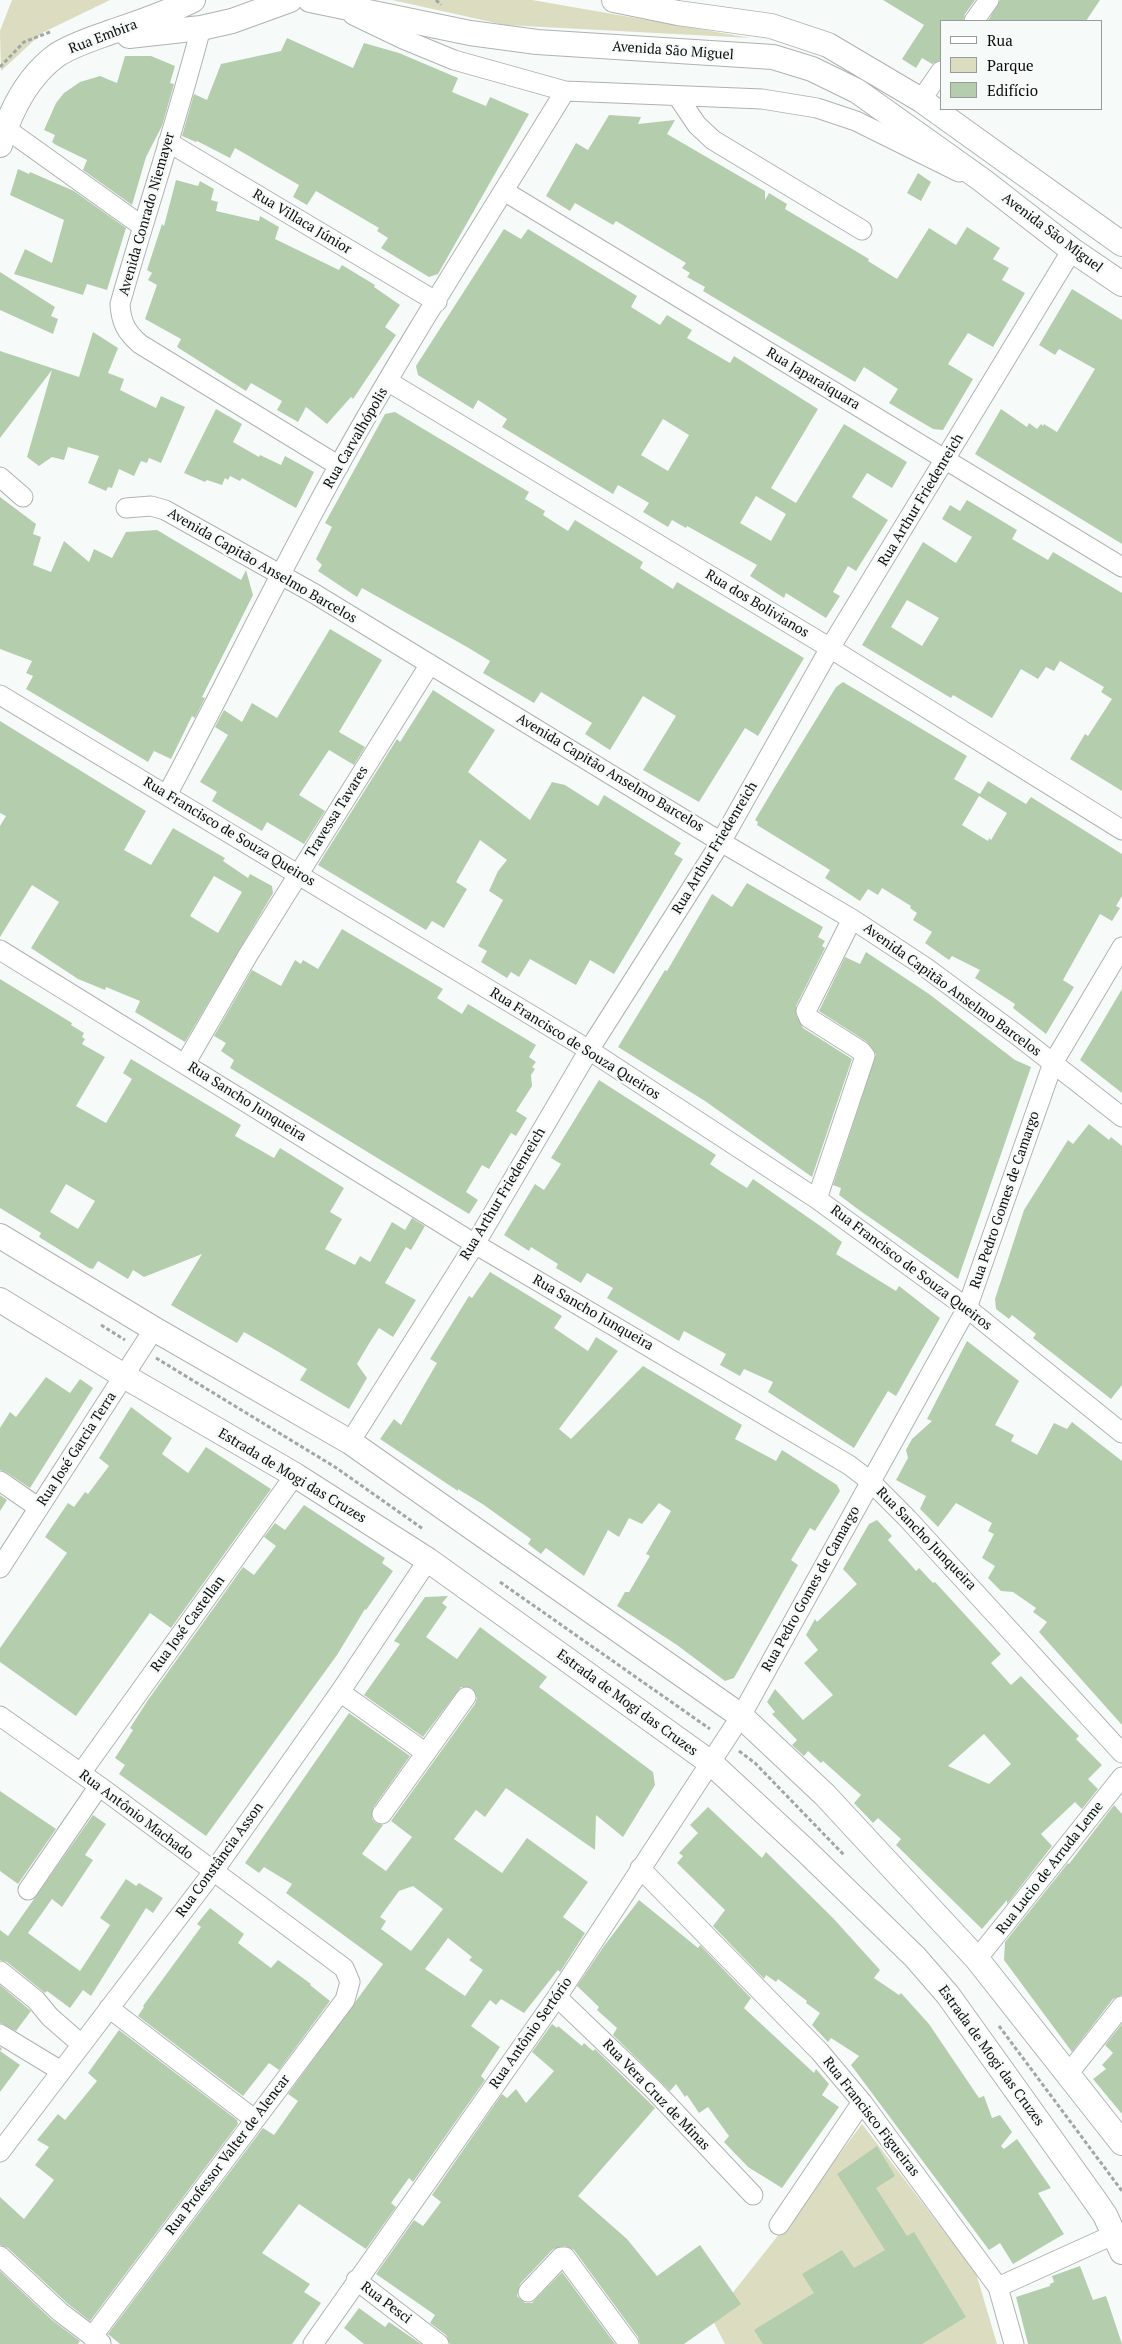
<!DOCTYPE html>
<html>
<head>
<meta charset="utf-8">
<style>
	body { margin:0 }
	#map { position:relative; width:1122px; height:2344px; overflow:hidden; background:#f6fbf9; font-family:"PT Serif",serif }
	canvas { display:block }
	.legend { position:absolute; left:940px; top:20px; width:162px; height:90px; box-sizing:border-box; background:#f6fbf9; border:1px solid #989b9a; margin:0; padding:6px 9px; list-style:none; font-size:15px; color:#0a0c0b }
	.legend li { display:flex; align-items:center; gap:10px; height:25px }
	.legend b { width:25px; border:1px solid #989b9a }
</style>
</head>
<body>
<div id="map">
<canvas width="1122" height="2344"></canvas>
<ul class="legend">
<li><b style="height:6px;background:#fff"></b>Rua</li>
<li><b style="height:14px;background:#dbdcc0"></b>Parque</li>
<li><b style="height:14px;background:#b4cead"></b>Edifício</li>
</ul>
</div>
<script>
const g = document.querySelector('canvas').getContext('2d');
g.lineJoin = 'round';
function fillPath(path, color) { g.fillStyle = color; g.fill(path, 'evenodd'); }
function trace(path, color, width, dash) { g.strokeStyle = color; g.lineWidth = width; g.lineCap = dash ? 'butt' : 'round'; g.setLineDash(dash || []); g.stroke(path); }
function write(font, color, halo, rows, align = 'center') {
  g.font = font + ' "PT Serif",serif'; g.lineWidth = 5; g.setLineDash([]); g.textBaseline = 'middle'; g.strokeStyle = halo; g.fillStyle = color; for (const [text, x, y, turn = 0] of rows) {
    g.save(); g.translate(x, y); g.rotate((+turn || 0) * Math.PI / 180); g.textAlign = isNaN(turn) ? turn : align; if (halo) g.strokeText(text, 0, 0); g.fillText(text, 0, 0); g.restore();
  }
}
fillPath(new Path2D(`
	M12,0H110L42,33L1,71L0,31Z
	M392,0H532L751,38L505,25Z
	M862,2124L976,2273L997,2344H725L712,2319L791,2219Z`), '#dbdcc0');
fillPath(new Path2D(`
	M883,0H975L965,14L963,21H941V60L932,64L922,58L916,68L902,59L924,25Z
	M1000,0H1100L1086,21H988Z
	M287,38L353,68L364,43L399,53L458,78L452,92L486,106L490,97L529,114L438,274L429,277L381,248L388,238L377,231L379,228L316,191L307,205L293,197L299,185L235,148L230,158L197,141L196,142L182,136L194,94L207,100L221,64L281,51Z
	M125,56H151L175,66L170,83L174,84L162,126L146,157L132,205L83,170L87,160L56,145L52,142L55,135L44,130L56,103L64,93L80,82L100,76L117,83Z
	M609,115L641,117L638,124L675,120L667,134L765,191V200L769,193L787,204L785,209L869,259L868,261L897,279L929,228L956,245L967,227L1000,248L993,259L1009,268L1002,280L1025,293L993,347L968,333L948,364L973,379L943,430L933,429L889,403L898,389L864,367L855,382L703,291L705,287L687,277L690,273L682,268L686,263L616,221L613,225L575,203L570,211L546,196L576,143L588,150Z
	M18,169L29,174L30,172L74,191L126,228L107,290L87,284L83,295L14,274L25,249L52,263L64,220L10,195Z
	M918,173L931,182L921,201L907,193Z
	M176,180L198,186L200,181L214,189L211,200L218,202L216,211L259,221L260,216L279,227L275,239L339,270L342,265L375,285L374,287L400,305L385,327L396,335L353,399L351,397L327,424L306,407L298,422L277,410L282,401L251,383L246,391L177,347L181,339L145,319L157,285L148,280L152,273L147,270L162,224L164,226Z
	M504,229L521,239L528,229L637,296L631,307L660,325L667,315L692,330L687,338L730,363L734,356L818,409L771,488L796,503L844,424L907,462L892,488L867,473L852,497L888,520L856,571L848,566L833,592L840,596L826,618L786,593L784,598L750,576L757,565L687,526L686,528L672,520L668,527L643,512L649,503L618,485L613,494L502,427L507,419L478,400L473,409L418,375L416,366ZM663,419L689,435L668,471L641,455ZM756,496L786,514L771,541L740,523Z
	M0,272L55,307L51,316L58,319L53,334L0,310Z
	M1072,289L1122,320V544L975,454L1001,409L1027,427L1029,423L1037,429L1041,424L1043,426L1044,424L1057,432L1095,369L1059,349L1055,355L1039,345Z
	M93,332L118,348L108,373L124,379L120,390L156,408L161,396L185,407L161,463L149,458L147,463L141,461L134,476L119,469L112,488L108,487L106,491L88,483L99,456L68,447L64,460L52,457L39,466L27,457L52,370L0,438V351L79,377Z
	M216,409L242,424L233,442L259,457L260,455L281,465L285,456L314,472L296,508L242,478L240,481L230,476L228,480L225,478L222,485L207,480L205,482L184,473Z
	M395,412L529,492L525,499L545,511L543,515L568,531L575,520L643,562L640,568L673,589L677,582L804,658L758,736L745,728L699,802L643,770L676,716L643,696L610,750L585,734L592,723L541,692L534,703L483,673L490,661L467,647L362,588L357,597L318,571L322,565L316,559L332,527L325,523L385,414Z
	M0,497L36,524L33,534L41,537L33,565L51,572L64,541L89,562L94,549L112,558L126,532L157,530L241,580L246,570L253,595L202,697L205,698L195,718L192,716L171,759L154,751L148,762L26,689L33,676L26,673L32,661L0,649Z
	M967,500L1017,530L1012,539L1048,560L1053,552L1122,593V791L1070,759L1085,734L1088,736L1112,699L1101,692L1104,687L1060,661L1054,671L1046,667L1038,679L1021,669L992,718L953,695L951,698L862,645L923,542L956,563L972,537L942,519L950,505L960,511ZM907,600L939,618L922,646L891,627Z
	M330,629L382,660L339,732L365,747L354,765L329,750L299,795L325,811L304,844L267,822L262,831L230,812L212,801L217,792L200,782L228,735L215,727L224,710L242,722L252,703L277,718Z
	M843,682L967,756L954,779L980,794L988,781L1026,804L1031,797L1122,854V896L1116,906L1120,908L1112,921L1100,914L1063,980L1074,987L1046,1034L1013,1008L1015,1004L975,978L980,970L952,956L949,960L925,943L932,932L913,920L917,913L910,908L911,906L882,888L878,895L868,889L860,901L825,878L830,870L757,825L758,822L755,820L774,788L836,687ZM979,796L1007,813L991,840L989,838L988,841L962,825Z
	M433,690L495,730L468,772L530,820L552,782L565,785L598,806L604,795L681,843L674,854L683,859L614,974L590,960L576,985L530,959L519,977L511,972L507,978L481,962L487,951L478,946L503,900L489,891L498,871L507,860L480,840L456,882L467,889L444,928L432,921L426,930L318,865L397,739L400,742Z
	M0,721L146,811L124,850L151,865L173,828L225,858L223,861L248,878L250,874L272,886L273,893L185,1042L135,1012L140,1001L106,987L105,990L78,979L31,948L59,902L32,885L0,937V826L6,816L0,813ZM214,876L242,892L218,933L190,916Z
	M747,883L823,927L818,937L825,941L822,946L825,948L796,1006V1015L803,1028L852,1059L812,1177L705,1101L618,1047L665,970L667,971L712,894L732,907Z
	M342,929L443,989L437,998L462,1014L468,1004L536,1045L529,1057L536,1062L532,1067L535,1069L531,1075L532,1086L516,1111L527,1118L516,1136L511,1133L489,1169L482,1165L466,1192L478,1200L469,1214L230,1068L234,1060L221,1051L226,1043L214,1036L252,970L281,986L295,960L301,964L303,960L318,969Z
	M866,952L929,994L1015,1060L1031,1067L958,1279L859,1210L839,1195L841,1188L833,1185L876,1054L867,1042L819,1011L845,957L860,964Z
	M0,979L72,1023L71,1025L84,1033L82,1037L85,1039L82,1044L105,1057L76,1106L106,1123L132,1079L123,1073L131,1059L241,1125L235,1136L274,1158L280,1148L344,1188L330,1212L342,1219L325,1249L355,1265L360,1256L370,1262L392,1222L405,1230L412,1218L425,1226L411,1250L406,1247L385,1283L416,1300L393,1337L379,1328L370,1342L357,1364L367,1378L349,1409L300,1380L307,1369L277,1351L244,1332L237,1343L171,1305L202,1254L144,1277L133,1270L128,1279L98,1261L93,1269L89,1268L39,1237L41,1233L0,1208ZM66,1184L95,1201L78,1229L50,1212Z
	M1122,989V1093L1080,1060Z
	M599,1080L716,1155L710,1164L720,1171L747,1188L753,1179L826,1230L842,1242L836,1254L896,1291L899,1286L940,1318L896,1396L888,1391L854,1448L768,1392L773,1382L744,1369L740,1376L720,1365L726,1354L684,1331L679,1341L607,1298L613,1288L587,1273L581,1283L556,1268L558,1264L531,1247L529,1251L504,1235L535,1184L544,1190L561,1164L551,1158Z
	M1089,1124L1109,1140L1111,1137L1122,1146V1385L1111,1399L1033,1338L1036,1334L1012,1315L1009,1319L996,1309L995,1299L1024,1210L1068,1140L1073,1144Z
	M490,1272L562,1316L554,1328L588,1351L596,1337L618,1351L559,1429L571,1439L643,1366L742,1425L735,1439L776,1461L782,1450L837,1485L840,1491L815,1531L810,1528L791,1560L798,1565L734,1678L725,1681L677,1645L617,1606L625,1592H629L650,1556L646,1554L671,1511L659,1503L642,1524L629,1518L619,1537L608,1530L584,1576L546,1548L541,1554L528,1544L531,1539L484,1505L458,1489V1491L380,1439L394,1419L401,1425L437,1363L430,1359L469,1296L472,1298Z
	M967,1341L1019,1381L995,1425L1014,1435L1011,1441L1037,1455L1054,1423L1067,1429L1072,1422L1122,1461V1725L1039,1632L1047,1622L1033,1612L1036,1608L1013,1592L1001,1591L988,1578L995,1566L982,1558L994,1534L988,1531L992,1523L956,1503L938,1527L920,1509L926,1496L896,1480L908,1458L906,1450L912,1439L932,1421L927,1419Z
	M46,1377L70,1393L80,1379L93,1388L30,1488L6,1472L0,1470V1428L10,1412L16,1417Z
	M131,1407L172,1438L162,1454L188,1473L206,1447L271,1489L171,1628L150,1613L76,1716L0,1662V1648L67,1553L45,1537L68,1503L74,1507L85,1492L88,1494L109,1466L99,1458Z
	M0,1495L7,1500L0,1511Z
	M304,1505L385,1558L382,1563L393,1571L366,1610L365,1609L337,1655L206,1836L119,1774L125,1765L115,1758L133,1730L130,1728L148,1700L243,1567L254,1575L276,1546L264,1537L275,1523L285,1530Z
	M877,1520L892,1536L888,1540L910,1564L916,1571L919,1568L933,1583L935,1582L1001,1654L991,1663L1011,1685L1021,1676L1079,1736L1076,1739L1102,1765L1088,1779L1098,1789L1082,1809L1075,1802L1041,1834L1052,1846L1007,1904V1900L982,1929L896,1845L901,1839L878,1818L873,1823L854,1803L861,1795L823,1761L821,1763L808,1751L804,1756L792,1745L797,1740L772,1714L775,1712L767,1702L775,1689L803,1720L833,1695L804,1663L818,1650L806,1635L815,1619L817,1622L857,1584L843,1569L869,1524ZM984,1734L1011,1764L989,1784L948,1766Z
	M448,1596L442,1603L447,1607L426,1637L457,1659L480,1627L547,1677L539,1687L653,1772L655,1785L623,1837L596,1815L595,1850L506,1788L485,1817L476,1810L454,1839L502,1873L527,1838L588,1882L563,1917L585,1933L560,1972L558,1970L524,2013L501,1999L496,2005L490,2000L471,2026L500,2047L481,2076L485,2080L413,2182L409,2178L391,2203L396,2207L366,2249L299,2204L262,2253L310,2284L304,2292L321,2303L292,2344H120L108,2334L263,2128L274,2135L298,2101L288,2094L383,1964L286,1893L292,1884L264,1867L259,1873L245,1863L349,1713L410,1756L373,1808L372,1819L376,1823L383,1825L362,1854L386,1871L412,1837L391,1821L475,1704L477,1698L472,1688L461,1687L423,1737L364,1695L400,1644L394,1641L425,1597ZM413,1886L443,1909L411,1951L381,1929L386,1921L380,1917L399,1891ZM448,1938L472,1957L469,1960L483,1970L465,1996L425,1969Z
	M0,1791L56,1829L18,1884L0,1871Z
	M1114,1805L1122,1814V1995L1113,1999L1072,2052L1004,1960L1005,1942L1068,1863L1069,1864Z
	M708,1807L762,1858L766,1852L833,1918L880,1970L874,1978L899,1995L901,1993L929,2024L979,2098L984,2096L992,2118L1000,2115L1012,2132L1001,2146L1004,2149L1017,2139L1051,2188L1038,2193L1064,2234L1013,2264L1000,2243L989,2250L851,2065L859,2056L831,2038L828,2042L812,2025L820,2013L806,2003L807,2001L778,1979L776,1982L766,1975L764,1979L713,1926L725,1910L677,1863L683,1856L679,1853L698,1833L690,1825Z
	M93,1815L106,1824L85,1855L93,1860L62,1907L52,1899L28,1933L80,1971L110,1925L100,1918L126,1879L136,1886L139,1883L163,1898L153,1913L146,1908L91,1996L83,1990L70,2008L47,1991L45,1993L7,1962L0,1960V1930L8,1936Z
	M639,1900L698,1948L700,1945L751,1998L744,2008L814,2073L816,2069L829,2084L822,2095L839,2107L782,2188L748,2167L724,2142L729,2136L708,2107L699,2113L687,2095L685,2097L676,2084L670,2091L613,2035L617,2028L597,2010L599,2007L577,1986L604,1946Z
	M210,1908L244,1934L238,1943L271,1968L278,1960L311,1984L310,1985L330,2001L279,2070L269,2063L243,2096L138,2016L144,2007L143,2006L201,1927L197,1924Z
	M0,1985L31,2011L16,2031L0,2023Z
	M552,2024L557,2028L558,2026L582,2046L584,2043L593,2051L595,2049L655,2108L578,2196L627,2239L657,2276L700,2245L741,2304L684,2344H640L638,2337L574,2250L565,2246L553,2249L520,2284L517,2296L525,2303H532L562,2272L615,2344H450L446,2335L430,2323L435,2315L376,2274L414,2220L423,2226L441,2202L432,2195L502,2094L507,2098L516,2089L526,2103L554,2071L532,2052Z
	M1122,2024V2114L1093,2079L1106,2069L1102,2065L1113,2053L1105,2045Z
	M119,2030L237,2120L238,2124L90,2321L67,2303L8,2248L0,2245V2197L24,2219L54,2180L35,2165L49,2147L37,2140L58,2114L65,2120L97,2081L88,2073Z
	M0,2047L2,2049L0,2051L20,2065L0,2092Z
	M877,2146L895,2176L876,2188L907,2236L914,2232L966,2317L922,2344H763L754,2330L814,2293L802,2274L842,2250L854,2268L885,2250L837,2174Z
	M1080,2266L1093,2300L1106,2296L1122,2344H1028L1016,2297L1050,2286V2284L1054,2282L1052,2276Z
	M0,2271L52,2320L80,2341L78,2344H0Z
	M359,2308L385,2327L389,2322L421,2344H364L344,2328Z`), '#b4cead');
const minor = new Path2D(`
	M353,15L403,39L454,60L565,91L762,99L817,108L856,121L959,172
	M974,21L989,0
	M201,28C177,121 146,212 120,304C121,322 126,332 140,344L339,466
	M678,97L697,125L713,140L862,230
	M921,100L941,71
	M5,128L142,226
	M168,142L437,302
	M504,191L1122,567
	M389,382L830,648L1122,830
	M0,477L23,497
	M126,508L151,506L165,510L315,594L721,842L852,919L925,967L1017,1035L1122,1117
	M0,695L589,1050L817,1199L967,1308L1122,1433
	M167,795C225,686 278,575 338,467C409,339 489,216 565,91
	M0,950L475,1244L849,1465L870,1481L907,1518L1122,1753
	M185,1064L248,955L430,664
	M817,1199L865,1056L861,1051L809,1018L806,1011L852,919
	M350,1442L475,1244L589,1050L721,842L830,648L1072,250
	M0,1481L39,1508
	M0,1568L154,1329
	M340,1692L426,1753
	M0,1716L99,1786L344,1968L350,1982L345,2000L92,2337
	M81,1773L295,1475
	M382,1814L466,1697
	M640,1868L820,2052L862,2102L998,2287L1014,2344
	M28,1890L99,1786
	M977,1959L1122,1777
	M0,1971L36,2000L50,2017L81,2044
	M557,1997L653,2089L753,2195
	M109,2008L254,2119
	M0,2034L61,2071
	M1068,2074L1122,2006
	M0,2152L213,1872L340,1692L428,1560
	M779,2225L862,2102
	M0,2256L60,2312L101,2343
	M356,2280L439,2344
	M998,2287L1115,2234
	M528,2292L561,2257H565L629,2344
	M313,2344L557,1997L741,1716L967,1308L1053,1063L1122,947`);
const major = new Path2D(`
	M310,0L470,33L537,42L773,57L812,69L857,91L982,180L1072,250L1122,284
	M614,0L678,13L771,26L828,45L921,100L1122,244
	M129,36L201,28L232,21L290,0
	M0,145C10,112 28,76 57,55C74,44 95,38 114,31C141,22 167,13 193,0
	M0,1236L154,1329L350,1442L741,1716L825,1795L977,1959L1122,2143
	M0,1300L124,1376L295,1475L428,1560L711,1763L806,1851L915,1957L948,1995L1094,2199L1105,2215L1122,2252`);
trace(minor, '#aeb3b1', 21);
trace(major, '#aeb3b1', 26);
trace(new Path2D(`
	M436,0L441,5
	M0,67L24,42L50,32
	M101,1325L125,1340
	M156,1358L335,1467L423,1529
	M500,1582L710,1729
	M739,1751L755,1763L844,1855
	M999,2026L1122,2191`), '#a2a6a4', 3, [4, 2.5]);
trace(minor, '#fff', 19);
trace(major, '#fff', 24);
write('14px', '#0a0c0b', '#f6fbf9', [
	["Rua Embira",103,37,-21],
	["Avenida São Miguel",673,51,4],
	["Avenida Conrado Niemayer",147,214,-74],
	["Rua Villaca Júnior",302,222,31],
	["Avenida São Miguel",1052,233,37],
	["Rua Japaraiquara",813,379,31],
	["Rua Carvalhópolis",356,438,-60],
	["Rua Arthur Friedenreich",921,500,-59],
	["Avenida Capitão Anselmo Barcelos",262,566,30],
	["Rua dos Bolivianos",757,604,31],
	["Avenida Capitão Anselmo Barcelos",610,773,31],
	["Travessa Tavares",337,812,-58],
	["Rua Francisco de Souza Queiros",229,832,31],
	["Rua Arthur Friedenreich",715,848,-59],
	["Avenida Capitão Anselmo Barcelos",952,990,36],
	["Rua Francisco de Souza Queiros",575,1044,32],
	["Rua Sancho Junqueira",247,1102,32],
	["Rua Arthur Friedenreich",503,1194,-59],
	["Rua Pedro Gomes de Camargo",1005,1200,-71],
	["Rua Francisco de Souza Queiros",911,1268,37],
	["Rua Sancho Junqueira",593,1313,30],
	["Rua José Garcia Terra",77,1449,-57],
	["Estrada de Mogi das Cruzes",292,1476,31],
	["Rua Sancho Junqueira",926,1539,46],
	["Rua Pedro Gomes de Camargo",811,1589,-61],
	["Rua José Castellan",188,1624,-54],
	["Estrada de Mogi das Cruzes",627,1703,36],
	["Rua Antônio Machado",136,1815,37],
	["Rua Constância Asson",220,1860,-54],
	["Rua Lucio de Arruda Leme",1050,1868,-52],
	["Rua Antônio Sertório",531,2033,-55],
	["Estrada de Mogi das Cruzes",991,2056,54],
	["Rua Vera Cruz de Minas",656,2095,46],
	["Rua Francisco Figueiras",871,2117,52],
	["Rua Professor Valter de Alencar",228,2155,-53],
	["Rua Pesci",386,2303,37]
]);
</script>
</body>
</html>
